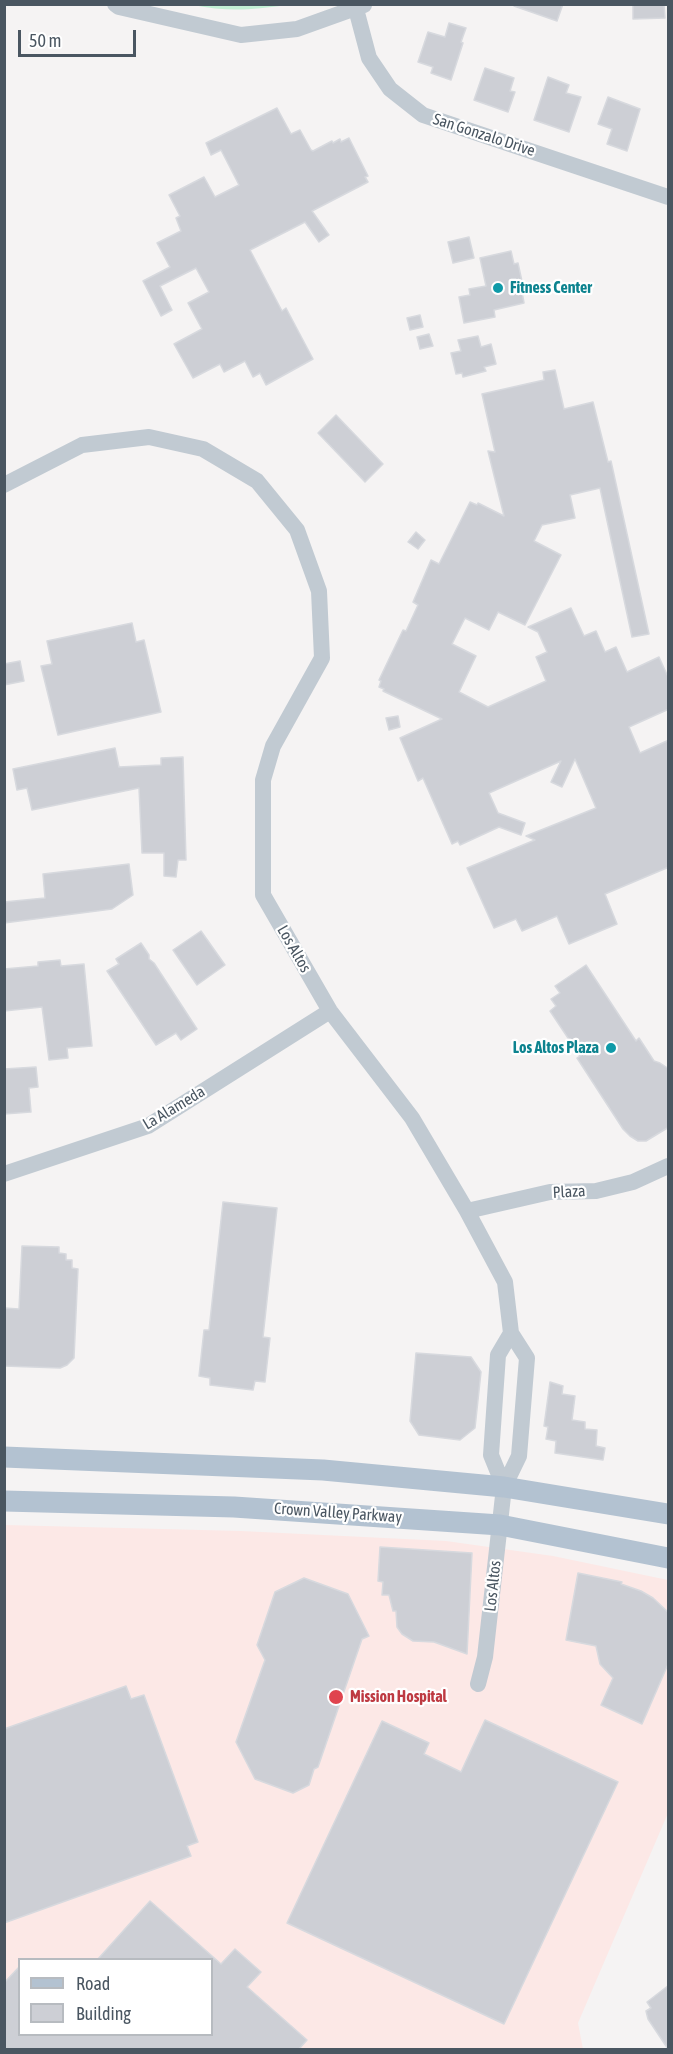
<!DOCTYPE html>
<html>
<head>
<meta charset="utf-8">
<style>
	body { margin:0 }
	#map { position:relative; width:673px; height:2054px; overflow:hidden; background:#f5f3f3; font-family:"Asap Condensed",sans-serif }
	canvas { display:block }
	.frame { position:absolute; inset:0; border:6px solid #4a5661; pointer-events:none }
	.legend { position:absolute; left:18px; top:1958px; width:195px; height:78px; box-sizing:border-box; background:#fff; border:2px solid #b7bbc0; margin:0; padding:8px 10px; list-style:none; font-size:18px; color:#4a5661 }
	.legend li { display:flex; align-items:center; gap:12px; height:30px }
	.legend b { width:30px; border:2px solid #b7bbc0 }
	.scale { position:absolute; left:18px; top:30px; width:118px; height:27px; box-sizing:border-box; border:3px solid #4a5661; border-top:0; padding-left:8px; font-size:18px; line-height:21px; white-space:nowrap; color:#4a5661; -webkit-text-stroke:4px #fff; paint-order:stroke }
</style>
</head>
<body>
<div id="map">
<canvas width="673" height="2054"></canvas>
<div class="frame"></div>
<ul class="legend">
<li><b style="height:8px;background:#b3c2d1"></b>Road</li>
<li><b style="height:16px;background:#cdcfd5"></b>Building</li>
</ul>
<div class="scale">50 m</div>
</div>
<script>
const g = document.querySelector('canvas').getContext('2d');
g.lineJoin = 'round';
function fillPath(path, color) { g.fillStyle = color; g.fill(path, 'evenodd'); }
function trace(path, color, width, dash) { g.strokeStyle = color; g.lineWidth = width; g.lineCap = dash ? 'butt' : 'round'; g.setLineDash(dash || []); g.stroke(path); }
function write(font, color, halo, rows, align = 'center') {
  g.font = font + ' "Asap Condensed",sans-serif'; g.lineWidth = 4.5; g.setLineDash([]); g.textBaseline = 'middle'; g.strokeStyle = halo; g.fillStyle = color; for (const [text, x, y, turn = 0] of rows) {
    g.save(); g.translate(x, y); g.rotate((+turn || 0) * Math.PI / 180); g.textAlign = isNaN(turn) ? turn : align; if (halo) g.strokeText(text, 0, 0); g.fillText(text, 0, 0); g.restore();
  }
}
fillPath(new Path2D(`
	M5,1525L241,1531L446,1541L553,1556L668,1580V1813L578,2023L583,2049L5,2050ZM20,1960H212V2034H20Z`), '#fce8e6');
fillPath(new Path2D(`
	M193,5H287C252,10 227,12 193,5Z`), '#c3f1d5');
const building = new Path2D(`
	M515,4H563L557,21L514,6Z
	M633,4H664L665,18L633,19Z
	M449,23L466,28L461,42L463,43L451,80L431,73L433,67L418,62L428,32L445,37Z
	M485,68L514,78L510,91L515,92L508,112L474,100Z
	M548,77L569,85L566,93L581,97L569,132L534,120Z
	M608,97L640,109L627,151L607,144L612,129L598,124Z
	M277,108L291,134L300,130L311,150L313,151L332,141L333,143L340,139L341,142L349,138L368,176L365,177L368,182L312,211L329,235L319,242L305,222L250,250L282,311L286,308L313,359L266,385L260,373L253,377L245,361L224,372L220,364L193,378L174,344L202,329L188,303L209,292L196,268L160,286L172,310L161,316L143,281L170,267L157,243L181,231L176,218L180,216L169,195L204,177L215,197L239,185L221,150L211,155L206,143Z
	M469,237L474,258L453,263L448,242Z
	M511,251L514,264L518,263L523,286H521L524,303L494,310L495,317L464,323L459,297L470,295L469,289L486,286L480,258Z
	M420,315L423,327L410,330L407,318Z
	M429,334L433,346L420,349L417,337Z
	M478,336L481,347L491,344L496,364L484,367L486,371L463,377L462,373L456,374L451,353L461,351L458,340Z
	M555,370L564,409L593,402L608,462L611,461L649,634L632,637L600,488L570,495L575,518L542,525L534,541L561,555L525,625L498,612L489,630L465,618L452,644L476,656L459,692L488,707L546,681L536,657L547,652L538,632L528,627L571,608L584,636L596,631L605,652L616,647L627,672L659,657L669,679V709L629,727L640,753L669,740V867L605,894L617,924L569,944L557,916L522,931L516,919L494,928L467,868L535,840L526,836L596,808L575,759L562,787L551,782L561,761L489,793L498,813L525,823L521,835L499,827L460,845L458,841L452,844L423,778L418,781L400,738L442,719L383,691L384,689L379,687L381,681L379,680L389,659L403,630L406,631L418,605L413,602L431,560L439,564L470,502L477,505L478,503L504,516L488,451L495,452L482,394L544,380L543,372Z
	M336,415L383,464L365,482L318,433Z
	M416,532L425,540L418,549L408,542Z
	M132,623L136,642L144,640L161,712L58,735L41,666L52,664L47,641Z
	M20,661L24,681L4,685V664Z
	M398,716L400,727L389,730L386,718Z
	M115,748L119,767L161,765V758L183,757L186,860H178L176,877L164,876V853H142L139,788L32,810L27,788L17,790L13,769Z
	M129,864L133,895L112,909L4,923V902L45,898L43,874Z
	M201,931L225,965L197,985L173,950Z
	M141,943L149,955V959L154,963L197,1029L181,1040L176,1033L156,1045L107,971L119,964L116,959Z
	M60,960L61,966L84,964L92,1046L67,1048L68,1058L49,1060L42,1007L4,1011V969L38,966V962Z
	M586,965L636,1041L639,1038L654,1061L660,1063L669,1069V1127L646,1141H638L630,1136L623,1129L577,1058L580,1056L550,1011L556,1006L551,999L560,993L555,986Z
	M36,1067L38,1087L29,1088L31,1112L4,1114V1069Z
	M223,1202L277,1208L263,1337L270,1338L265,1382L255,1381L253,1390L210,1385V1378L199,1376L204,1330H209Z
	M22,1246L59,1247V1253L66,1254V1260H72V1268L78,1269L74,1358L67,1365L60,1368L4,1366V1308L19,1309Z
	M416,1353L471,1357L481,1372L475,1428L460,1440L419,1435L410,1421Z
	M550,1382L563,1386L562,1394L575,1396L572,1420L585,1422V1429L597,1430L596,1446L605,1448L603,1460L555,1453L556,1441L546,1439L548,1427L544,1426Z
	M380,1547L472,1553L467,1654L434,1642L413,1641L402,1634L397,1627L396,1611H393L389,1595H382L383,1582L378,1581Z
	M578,1573L622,1582L621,1584L641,1591L653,1598L669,1613V1662L642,1724L601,1705L613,1678L600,1664L596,1646L566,1640Z
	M304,1578L348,1594L369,1636L362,1639L318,1767L314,1769L309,1785L293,1793L255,1779L236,1742L265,1660L257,1645L275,1592Z
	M126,1686L131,1699L144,1695L198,1842L187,1846L191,1856L4,1923V1729Z
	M485,1720L618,1782L504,2024L287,1923L382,1721L429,1743L424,1754L461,1772Z
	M150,1901L221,1964L235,1949L261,1972L247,1987L307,2040L299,2049H4V1983L20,1966V2034H212V1959H98Z
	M669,1985V2049H668L648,2019L646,2011L651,2008L647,2002Z`);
fillPath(building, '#cdcfd5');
trace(building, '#d7d9de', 1.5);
trace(new Path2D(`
	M115,4L119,7L241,35L297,29L364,5
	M356,9L369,58L390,89L423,115L668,197
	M4,485L82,445L149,437L203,449L257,481L297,530L319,591L322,658L273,746L263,780V895L330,1011L412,1118L467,1211L505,1282L511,1333L527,1358L519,1456L504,1487L485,1657L478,1684
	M4,1174L148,1126L330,1011
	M467,1211L550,1192L596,1191L633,1182L668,1166
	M504,1487L491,1455L498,1355L511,1333`), '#c1cad2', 16);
trace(new Path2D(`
	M4,1457L323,1470L504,1487L668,1514
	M4,1501L234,1507L500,1525L668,1558`), '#b3c2d1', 21);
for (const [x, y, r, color] of [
	[498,288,6,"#0f9aa8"],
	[611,1048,6,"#0f9aa8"],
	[336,1697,8,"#e0444e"]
]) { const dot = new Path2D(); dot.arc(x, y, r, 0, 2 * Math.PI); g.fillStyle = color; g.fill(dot); trace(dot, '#fff', 2); }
write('16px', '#4a5661', '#fff', [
	["San Gonzalo Drive",484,135,18],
	["Los Altos",294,949,60],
	["La Alameda",174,1108,-31],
	["Plaza",569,1192,-3],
	["Crown Valley Parkway",338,1513,4],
	["Los Altos",493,1586,-84]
]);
write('bold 16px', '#0d838f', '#fff', [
	["Fitness Center",510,288],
	["Los Altos Plaza",599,1048,"right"]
], 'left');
write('bold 16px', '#be3a42', '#fff', [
	["Mission Hospital",350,1697]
], 'left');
</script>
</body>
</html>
